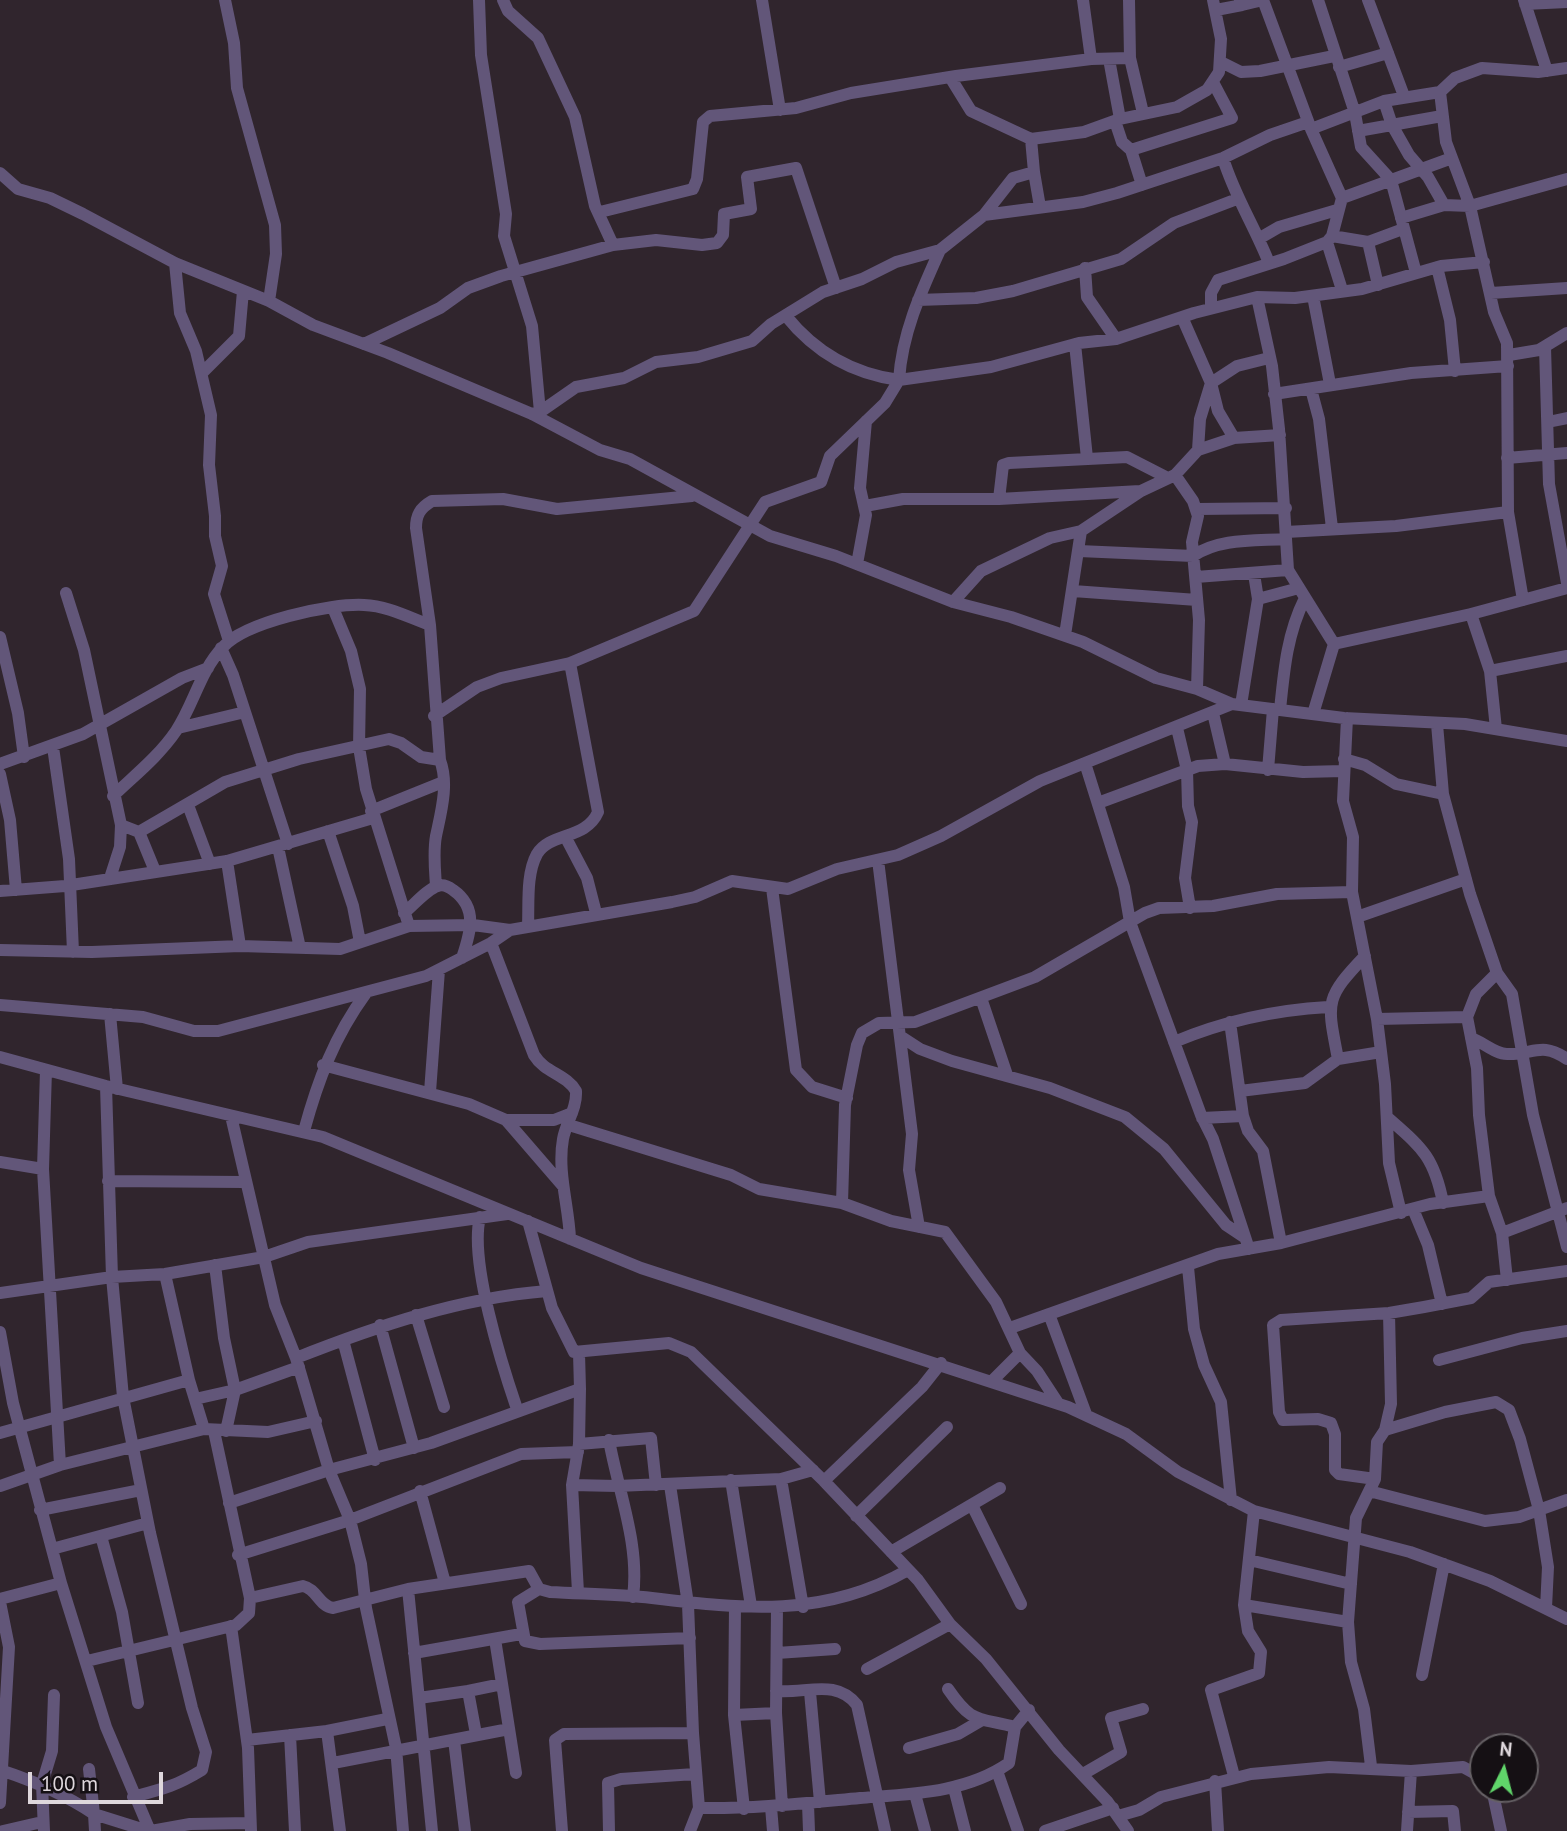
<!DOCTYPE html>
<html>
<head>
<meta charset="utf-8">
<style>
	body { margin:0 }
	#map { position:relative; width:1567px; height:1831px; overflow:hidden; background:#30252d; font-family:"PT Sans",sans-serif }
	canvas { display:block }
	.north { position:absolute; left:1469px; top:1733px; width:70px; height:70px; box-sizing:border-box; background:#151014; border:2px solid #656064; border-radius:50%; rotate:6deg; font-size:19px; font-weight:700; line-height:28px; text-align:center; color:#ded7dc }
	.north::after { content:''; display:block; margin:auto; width:24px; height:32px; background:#60d56a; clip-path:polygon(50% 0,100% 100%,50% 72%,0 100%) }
	.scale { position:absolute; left:28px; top:1772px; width:135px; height:32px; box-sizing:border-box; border:4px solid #ded7dc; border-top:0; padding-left:9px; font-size:21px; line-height:24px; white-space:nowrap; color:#ded7dc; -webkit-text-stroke:5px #151014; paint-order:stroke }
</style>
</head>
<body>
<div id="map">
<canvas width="1567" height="1831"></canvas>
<div class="north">N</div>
<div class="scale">100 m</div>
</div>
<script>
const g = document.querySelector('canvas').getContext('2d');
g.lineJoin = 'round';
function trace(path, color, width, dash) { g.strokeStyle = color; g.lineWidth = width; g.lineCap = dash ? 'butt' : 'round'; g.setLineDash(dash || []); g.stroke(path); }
trace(new Path2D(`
	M225,0L234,43L237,88L275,225L276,254L269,301
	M479,0L481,55L506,214L504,236L532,326L540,412
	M503,0L508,11L538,38L575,117L595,206L613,245
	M762,0L780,110
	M1083,0L1091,59
	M1318,0L1355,113L1361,147L1391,180L1416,273
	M1368,0L1404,96
	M1524,0L1547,71
	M1525,4L1567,2
	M1216,10L1242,5
	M1130,58L1143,113
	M1109,59L1120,119
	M1221,62L1241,72L1260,71L1334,56
	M1339,67L1388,53
	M950,77L971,111L1031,139L1084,132L1120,119L1177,107L1207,90L1219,72L1221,39L1213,0
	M1440,92L1446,142L1470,206L1494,312L1507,343L1508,512L1523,600
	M1384,101L1392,125L1409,155L1428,177L1444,205
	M1115,121L1122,142L1131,150L1142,185
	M1311,129L1384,101L1440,92L1455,78L1482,68L1538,72L1567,68
	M1358,131L1442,116
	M1131,150L1232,118L1214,84
	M1223,158C1234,195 1255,227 1269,263
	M1034,172L1040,207
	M0,173L18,189L50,198L83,214L175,263L269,301L313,325L388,353L532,414L600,450L630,459L770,536L836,556L953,602L1011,617L1083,642L1156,678L1197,689L1232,704
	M1342,198L1452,158
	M600,212L693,189L697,179L703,122L710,116L796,108L851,93L956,76L1091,59L1130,58L1129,0
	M984,215L1083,202L1117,193L1223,158L1270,135L1308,122
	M1401,218L1444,205L1470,206L1567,179
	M1332,236L1368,242L1403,229
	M1260,238L1279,227L1337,210
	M1327,242L1342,290
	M1368,242L1378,285
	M175,263L180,313L196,351L211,415L209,465L215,516V536L222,566L214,594L229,641
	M1437,267L1450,320L1455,371
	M1085,268L1087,297L1116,339
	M1491,293L1567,288
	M1313,296L1330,384
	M1257,297L1272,366L1279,429L1288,570L1334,644
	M918,300L976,298L1013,291L1121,259L1174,223L1237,199
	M1211,308V293L1218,280L1284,259L1327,242L1332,236L1342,198L1311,129L1263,0L1242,5L1240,0
	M786,316C815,352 853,374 899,380C902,333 921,292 940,250
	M1182,317L1211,383L1218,411L1234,438
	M364,344L440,308L468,288L501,276L613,245L656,240L702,245L717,243L723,235L724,214L751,209L747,177L796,168L836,288
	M1075,344L1087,458
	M1545,347L1549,484L1567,583
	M1509,355L1539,350L1567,333
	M202,373L239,336L243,291
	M1311,389L1319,419L1332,528
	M1274,394L1411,373L1508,366
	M532,414L540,412L576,387L624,378L656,362L698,357L752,341L771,324L823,292L862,279L896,262L940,250L984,215L1013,178L1034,172L1031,139
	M1548,422L1567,418
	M1198,450L1234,438L1280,435
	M1507,458L1567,453
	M1175,475L1193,501L1198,516L1192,542L1199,620L1197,689
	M999,499L1003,465L1009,463L1127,457L1168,478
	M865,506L903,499H999L1140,491
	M1198,509L1286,508
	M1286,532L1396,526L1508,512
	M1079,551L1193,556C1219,538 1255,541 1286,539
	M857,564L866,515L860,488L866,421
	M1196,577L1288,570
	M1073,591L1197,600
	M66,593L84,650L121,825L120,847L110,878
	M1258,599L1299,588
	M953,602L981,571L1050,538L1081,531L1141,491L1175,475L1198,450L1200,419L1211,383L1237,366L1269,358
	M333,608L351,651L360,689L359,747L366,789L409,926
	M1471,614L1490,671L1496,729
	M1065,635L1081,531
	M0,637L18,713L24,757
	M1334,644L1471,614L1567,588
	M221,648L233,675L288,844
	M1490,671L1567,656
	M1241,705L1258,599L1254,574
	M1280,710C1284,670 1287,634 1305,598
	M1213,713L1225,764
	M1313,714L1334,644
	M434,716L477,687L501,678L570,663L694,611L765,502L821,482L830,456L885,403L899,380L991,367L1079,343L1116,339L1194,313L1257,297L1295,298L1362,289L1441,266L1484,262
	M1347,718L1343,801L1353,837L1352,892L1377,1019L1385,1084L1389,1163L1401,1213
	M1437,724L1443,794L1470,894L1497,973L1512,994L1533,1115L1567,1247
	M178,728L245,712
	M1177,728L1187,770L1188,806L1192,822L1185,878L1190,908
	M53,747L69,859L73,952
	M1344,759L1365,765L1396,784L1443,794
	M440,760L430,625L416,528C416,515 420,508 432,501L503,499L557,509L692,496
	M1085,763L1124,887L1130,922L1201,1115L1213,1139L1249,1249
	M0,764L83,734L182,678L208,668
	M1268,770L1273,709
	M0,774L10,820L16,890
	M113,796C135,775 159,756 176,731C194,704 200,671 223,647C245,622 331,603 364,605C388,606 408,617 430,625
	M1098,803L1198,766L1225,764L1303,772L1343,771
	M188,805L210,864
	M371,811L443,782
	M121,825L139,832L155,871
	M328,831L353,906L360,942
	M139,832L225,782L299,759L389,739L401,743L421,757L440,760C449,784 441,812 436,836C433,852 435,870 436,886
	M566,838L587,878L596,913
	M278,847L300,948
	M878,860L912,1134L909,1170L919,1227
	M227,861L240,946
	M772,888L796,1070L812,1087L847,1098
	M0,891L65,886L227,861L373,818
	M404,913C413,906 427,889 438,886C443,884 449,887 453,890C479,908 470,934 462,958
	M1357,917L1466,879
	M528,925C529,904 526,874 537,854C550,832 586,840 598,812L570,663
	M491,943L534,1055C545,1073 566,1074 576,1091C577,1109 566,1122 563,1139C557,1172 569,1207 570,1239
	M0,950L92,952L240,946L340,949L409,926L473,925L510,930L672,902L695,897L732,881L788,889L837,869L898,855L941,836L1040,781L1232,704L1344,718L1465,724L1567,741
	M1497,973L1476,994L1467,1017L1477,1068L1479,1115L1489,1196L1502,1233L1507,1280
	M981,998L1007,1075
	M0,1005L143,1017L194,1031H218L426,976L491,943L510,930
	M110,1014L117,1089
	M1377,1019L1467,1017
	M1230,1022L1243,1116L1248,1131L1263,1151L1281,1243
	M900,1036L920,1049L952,1061L1050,1088L1125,1117L1164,1149L1226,1225L1244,1237
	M1471,1038C1483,1042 1495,1054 1507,1054C1533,1055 1541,1041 1567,1059
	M1174,1042C1224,1021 1274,1010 1328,1007
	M0,1057L106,1086L323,1137L641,1268L1068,1407L1126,1434L1178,1472L1254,1511L1410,1552L1490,1581L1567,1619
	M1338,1059C1327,1002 1324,999 1365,956
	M323,1065L469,1104L506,1120L563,1186
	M46,1070L43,1169L60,1465
	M106,1086L112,1277L123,1397L150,1533L192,1708L206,1752L202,1770C176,1786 163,1789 133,1797
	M1240,1091L1305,1083L1338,1059L1381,1052
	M430,1092L439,970
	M231,1116L275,1305L296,1358L329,1470L350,1520L361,1564L366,1608L396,1748L403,1831
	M1387,1117C1421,1147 1434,1156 1443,1203
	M1202,1118L1243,1116
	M506,1120H554L572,1113
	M569,1125L731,1175L759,1189L842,1203L891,1221L945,1232L996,1302L1020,1353L1037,1371L1058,1403
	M304,1131C318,1080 334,1037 366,993
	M0,1162L43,1169
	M108,1181L244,1182
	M842,1203L845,1105L857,1045L862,1033L879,1023L915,1022L1035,977L1145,913L1159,908L1213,906L1277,894L1352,892
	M1413,1209L1428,1245L1442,1304
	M480,1217C469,1261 502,1365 517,1409
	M528,1221L552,1308L574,1352L669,1343L691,1352L824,1481L918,1580L950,1624L986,1659L1059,1750L1107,1801L1128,1831
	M1502,1233L1567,1208
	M215,1265L224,1338L235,1390L226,1431
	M1188,1267L1194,1329L1204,1365L1221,1402L1231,1500
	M165,1274L189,1380L204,1429
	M0,1293L112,1277L165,1274L264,1257L308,1242L507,1214
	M1049,1314L1086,1414
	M416,1315L444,1407
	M380,1325L414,1448
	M1010,1328L1218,1254L1281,1243L1430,1204L1489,1196
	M0,1332L13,1403L61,1583L106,1727L150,1831
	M343,1340L375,1460
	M296,1358C377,1326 460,1298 547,1291
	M1439,1360L1522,1338L1567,1331
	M992,1381L1020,1353
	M195,1399L235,1390L299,1367
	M1385,1430L1445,1412L1496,1402L1509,1410L1520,1439L1539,1510L1548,1567L1546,1608
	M0,1433L189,1380
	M609,1440C618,1491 640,1544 633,1597
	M579,1444L651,1438L656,1485
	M781,1479L803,1607
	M1375,1479L1339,1474L1335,1470V1434L1331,1423L1318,1419L1283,1420L1279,1412L1273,1325L1281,1320L1389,1313L1424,1307L1471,1298L1489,1282L1567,1271
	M731,1480L751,1606
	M824,1481L922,1387L941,1363
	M572,1485L579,1444L580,1389
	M670,1485L688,1604L693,1733L699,1808L690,1831
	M0,1486L60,1465L204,1429L268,1432L316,1421
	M420,1491L445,1583
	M1369,1491L1485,1521L1519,1517L1567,1500
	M229,1503L329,1470L431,1443L580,1389L579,1353
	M972,1505L1021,1604
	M40,1510L141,1490
	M856,1516L947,1427
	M101,1536L122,1612L138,1703
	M52,1549L148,1523
	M891,1552L1000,1488
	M238,1555L350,1520L521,1454L578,1452
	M1249,1560L1351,1584
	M408,1589L432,1831
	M539,1589L518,1602L525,1641L540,1644L690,1638
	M578,1592L572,1485L617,1486L781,1479L813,1470
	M250,1598L303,1586C317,1589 319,1606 333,1608L408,1589L529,1571L539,1589L550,1592C584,1594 618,1594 652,1598C744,1609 824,1618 908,1570
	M0,1599L61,1583
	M0,1602L9,1647L0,1803
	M1244,1605L1348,1622
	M735,1606L734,1715L744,1809
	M777,1607L776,1713L782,1806
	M231,1626L248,1748L251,1831
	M495,1639L516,1773
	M414,1653L521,1634
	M777,1653L835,1649
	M87,1661L236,1625L249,1613L250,1598L214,1431
	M867,1669L950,1624
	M1422,1675L1444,1564
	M948,1689C972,1724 977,1717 1015,1727
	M468,1691L502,1684
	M776,1691C806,1694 836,1678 857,1705L885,1831
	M810,1692L820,1802
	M419,1698L468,1691L476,1734
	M734,1715L776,1713
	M327,1731L387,1719
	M290,1735L295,1831
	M247,1740L327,1731L340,1831
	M454,1740L465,1831
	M909,1748L958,1734L982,1720
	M333,1763L509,1729
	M1371,1766L1364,1709L1351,1662L1348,1622L1356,1518L1375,1479L1377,1442L1385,1430L1391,1404L1389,1313
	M89,1769L94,1814L148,1831
	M0,1770C34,1781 64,1794 94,1814L95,1831
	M997,1771L1018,1831
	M1083,1774L1121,1752L1111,1718L1143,1709
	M1234,1776L1211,1690L1259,1673L1261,1652L1248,1631L1244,1605L1254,1511
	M1215,1781L1218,1831
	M954,1788L965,1831
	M1492,1789L1501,1831
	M915,1794L925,1831
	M808,1804L809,1831
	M771,1807L773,1831
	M699,1808C753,1809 806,1803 860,1798C911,1794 966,1793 1009,1763L1015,1727L1029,1710
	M1408,1812L1453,1811L1455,1831
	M1118,1816L1139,1810L1161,1797L1251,1774L1329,1767L1411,1771L1463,1767L1483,1778
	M3,1831L42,1822
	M44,1831L42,1784L52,1751L54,1695
	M151,1831L190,1824L250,1823
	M562,1831L555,1740L564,1734L693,1733
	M609,1831L608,1783L621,1779L695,1774
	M1045,1831L1113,1808
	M1407,1831L1411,1771`), '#625679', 12);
</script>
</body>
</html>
